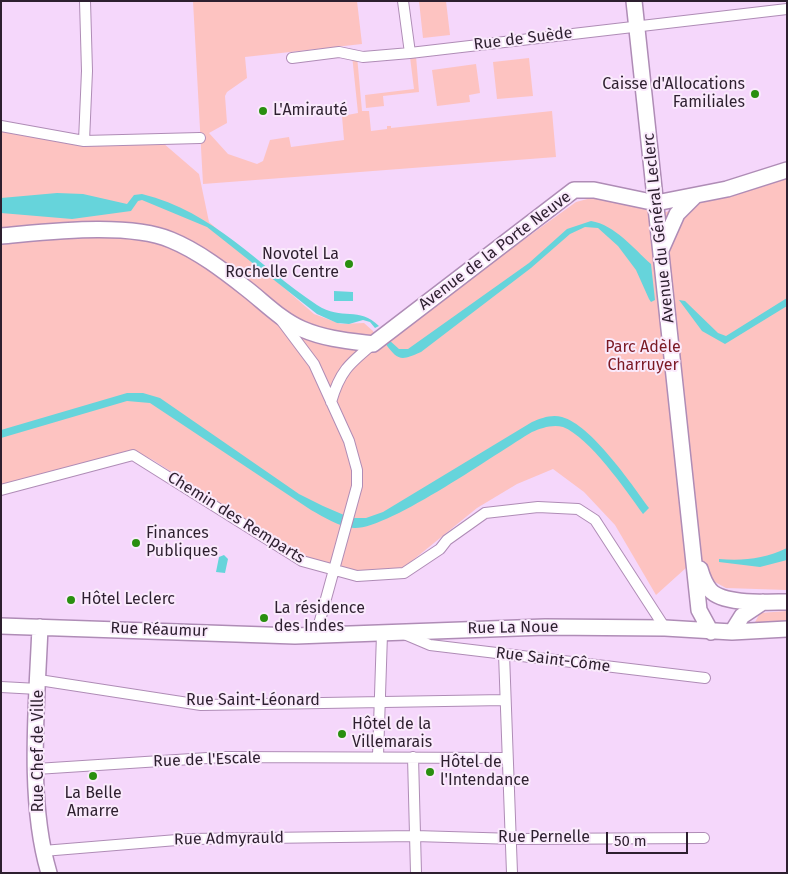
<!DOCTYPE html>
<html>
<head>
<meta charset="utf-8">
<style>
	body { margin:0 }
	#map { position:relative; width:788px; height:874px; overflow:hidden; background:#f5d7fb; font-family:"Fira Sans",sans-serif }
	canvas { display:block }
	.frame { position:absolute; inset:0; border:2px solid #2d1f2f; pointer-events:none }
	.scale { position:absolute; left:606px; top:832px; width:82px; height:22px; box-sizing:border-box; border:2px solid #2d1f2f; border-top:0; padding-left:6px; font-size:15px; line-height:18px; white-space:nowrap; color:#2d1f2f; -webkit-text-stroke:4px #faeafc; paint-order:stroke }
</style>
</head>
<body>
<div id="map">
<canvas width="788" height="874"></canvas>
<div class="frame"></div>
<div class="scale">50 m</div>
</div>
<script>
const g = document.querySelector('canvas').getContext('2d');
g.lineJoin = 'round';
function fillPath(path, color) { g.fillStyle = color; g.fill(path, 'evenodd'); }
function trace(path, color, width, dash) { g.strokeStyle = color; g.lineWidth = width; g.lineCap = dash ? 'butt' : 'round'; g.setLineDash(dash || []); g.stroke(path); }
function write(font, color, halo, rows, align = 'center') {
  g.font = font + ' "Fira Sans",sans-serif'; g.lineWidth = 4; g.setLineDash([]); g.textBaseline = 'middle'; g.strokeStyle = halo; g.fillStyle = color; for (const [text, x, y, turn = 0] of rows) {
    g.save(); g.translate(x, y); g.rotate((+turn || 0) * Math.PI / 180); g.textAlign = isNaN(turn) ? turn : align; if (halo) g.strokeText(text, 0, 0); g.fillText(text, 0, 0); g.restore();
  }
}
fillPath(new Path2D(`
	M193,1H357L362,44L245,57L247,78L227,92L225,96L227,123L209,133L228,154L257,164L263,161L270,140L289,137L291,147L344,140L342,116L358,113L352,55L357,56L362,111H369L371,131L387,129V126H391V128L552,111L556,157L203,184Z
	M419,1H446L450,35L423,38Z
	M416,56L419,92L383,96L384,106L366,108L365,95L414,89L410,57Z
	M529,58L533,96L497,99L493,62Z
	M476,64L480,93L469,95L470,102L437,106L432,70Z
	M1,130L163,143L199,174L209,222L314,314L341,324L364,323L373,331L381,343L576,202L595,197L617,198L659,214L787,177V590L726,588L687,567L656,595L615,525L584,492L553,469L517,484L477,508L402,569L357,571L304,557L153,460L133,450L1,485Z
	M787,611V623L754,624L760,613Z`), '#fdc3c1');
fillPath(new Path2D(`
	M57,193L83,194L127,204L134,195L142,194C215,212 257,265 317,305C342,321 359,306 379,326L375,328L370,322L363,320L349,324L337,323L317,314L207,227L142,200L138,201L131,211L72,219L1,213V198Z
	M591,221C615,225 633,248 651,264L655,300L651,302L649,299L636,270L618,246L598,228L585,227L570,234L531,268L421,352C401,361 398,361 385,343L389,340L399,349H408L529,263L567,229Z
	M334,291L353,292V301H334Z
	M787,298V306L725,344L702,331L679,300L685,301L718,333L726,336Z
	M127,393H143L160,398L299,494L323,506L351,518H366L383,512L532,422C541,418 552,414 562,417C591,425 631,483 649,508L643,514C626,490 589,437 563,427C553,424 541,428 532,432C498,452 388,530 354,528C339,527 324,517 311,510L150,403L127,401L1,438V430Z
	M787,548V560L760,567L719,562V559C743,561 764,559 787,548Z
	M224,555L228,559L225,573L216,572L219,557Z`), '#66d4db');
const street = new Path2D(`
	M403,1L410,53
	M292,58L339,52L363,57L410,53L787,9
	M1,126L84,141L200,138
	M84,141L87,71L85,1
	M281,320L314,364L349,441L357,470V486L316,635
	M331,402C340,371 349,364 373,344
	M1,490L133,455L302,561L357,576L404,573L440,549L447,540L485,513L538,507L578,509L595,520L665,628
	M404,634L430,645L705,678
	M504,654L512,873
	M39,680L201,705L505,700
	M1,687L38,689
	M378,756L382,634
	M413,757L416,873
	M36,769L223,757L507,758
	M43,851L189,839L415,836L516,839L704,838`);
const secondary = new Path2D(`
	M634,1L699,610L711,632
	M1,236C48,232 128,222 171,240C198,251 224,271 247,289C265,303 281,320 302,329C325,339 349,341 373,344L574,190H594L656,203L727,189L787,170
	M661,250L677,214L694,197
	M700,569C702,576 705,584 710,590C723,605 768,602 787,602
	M1,626L295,636L545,627L665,628L732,632L787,629
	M40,627C37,703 27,800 49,873
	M732,632L742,616L763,602`);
trace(street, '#af8cb6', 12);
trace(secondary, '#af8cb6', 18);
trace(street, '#fff', 10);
trace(secondary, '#fff', 15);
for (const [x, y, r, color] of [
	[755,94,5,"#298f0f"],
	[263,111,5,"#298f0f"],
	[349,264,5,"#298f0f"],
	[136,543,5,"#298f0f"],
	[71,600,5,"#298f0f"],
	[264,618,5,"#298f0f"],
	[342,734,5,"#298f0f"],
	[430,772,5,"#298f0f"],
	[93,776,5,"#298f0f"]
]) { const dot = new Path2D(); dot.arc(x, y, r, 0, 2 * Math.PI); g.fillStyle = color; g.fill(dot); trace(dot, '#faeafc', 2); }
write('16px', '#2d1f2f', '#faeafc', [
	["Rue de Suède",523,39,-7],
	["Avenue du Général Leclerc",659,228,-96],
	["Avenue de la Porte Neuve",495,251,-37],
	["Chemin des Remparts",236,518,32],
	["Rue La Noue",513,628,-1],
	["Rue Réaumur",159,630,2],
	["Rue Saint-Côme",553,660,7],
	["Rue Saint-Léonard",253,701],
	["Rue Chef de Ville",39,751,-90],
	["Rue de l'Escale",207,760,-2],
	["Rue Pernelle",544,838],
	["Rue Admyrauld",229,839,-1]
]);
write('16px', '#2d1f2f', '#faeafc', [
	["Caisse d'Allocations",745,85,"right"],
	["Familiales",745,103,"right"],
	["L'Amirauté",273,111],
	["Novotel La",339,255,"right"],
	["Rochelle Centre",339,273,"right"],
	["Finances",146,534],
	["Publiques",146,552],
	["Hôtel Leclerc",81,600],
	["La résidence",274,609],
	["des Indes",274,627],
	["Hôtel de la",352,725],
	["Villemarais",352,743],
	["Hôtel de",440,763],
	["l'Intendance",440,781],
	["La Belle",93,794,"center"],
	["Amarre",93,812,"center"]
], 'left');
write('16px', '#7b1924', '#faeafc', [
	["Parc Adèle",643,348],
	["Charruyer",643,366]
]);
</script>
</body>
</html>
